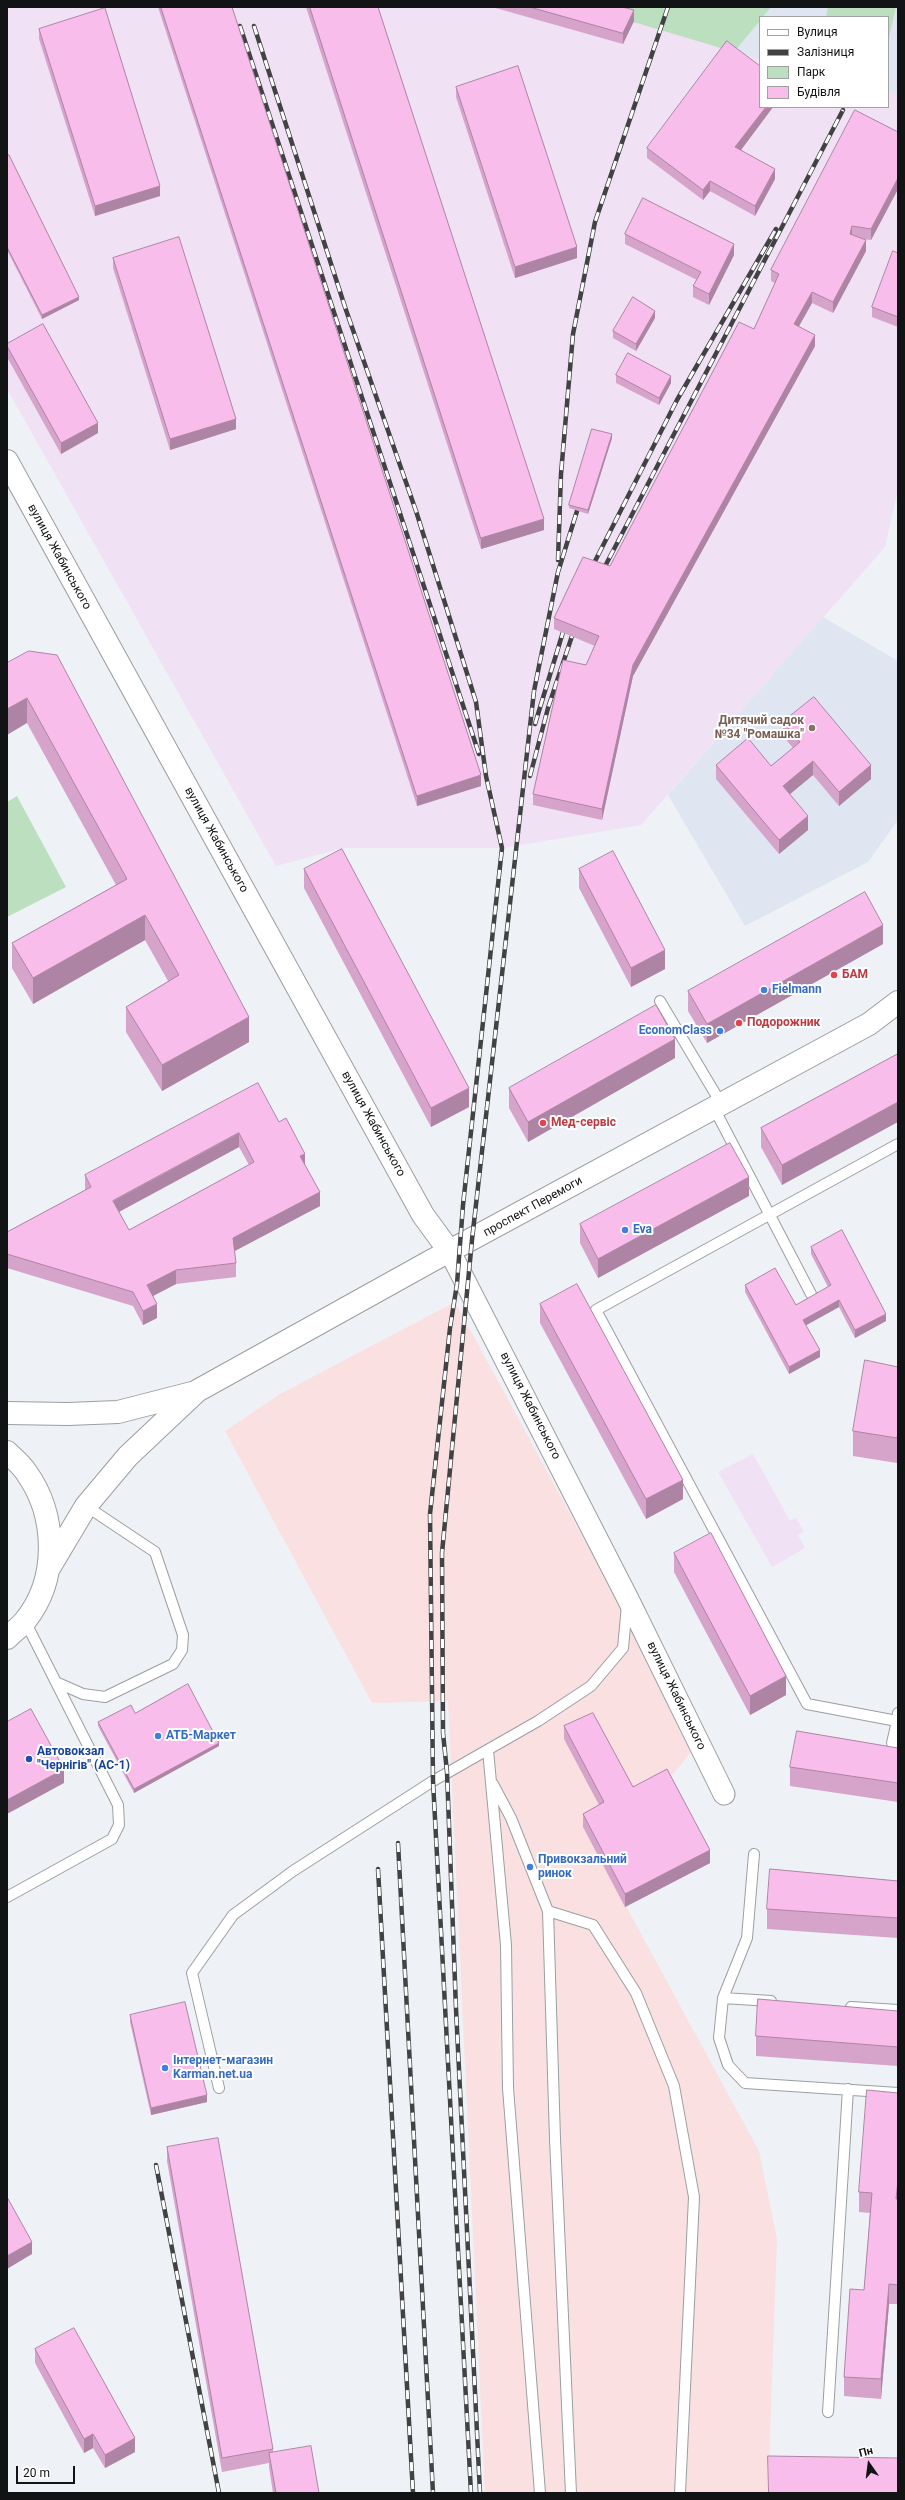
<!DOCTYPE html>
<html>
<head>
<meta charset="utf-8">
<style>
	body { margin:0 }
	#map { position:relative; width:905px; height:2500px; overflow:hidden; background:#eef1f6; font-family:Roboto,sans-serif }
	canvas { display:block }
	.frame { position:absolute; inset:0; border:8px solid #121314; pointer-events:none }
	.legend { position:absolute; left:759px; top:16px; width:130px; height:92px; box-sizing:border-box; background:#fff; border:1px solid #a0a1a1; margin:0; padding:5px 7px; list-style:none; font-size:12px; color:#121314 }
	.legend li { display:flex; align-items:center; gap:8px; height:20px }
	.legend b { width:20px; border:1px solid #a0a1a1 }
	.north { position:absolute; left:849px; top:2444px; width:40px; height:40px; -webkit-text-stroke:3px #fff; paint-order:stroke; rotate:346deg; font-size:11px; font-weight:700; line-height:16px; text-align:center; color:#121314 }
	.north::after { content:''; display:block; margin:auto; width:14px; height:18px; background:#121314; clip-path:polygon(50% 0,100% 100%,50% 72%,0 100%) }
	.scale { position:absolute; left:16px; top:2466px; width:59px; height:18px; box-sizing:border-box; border:2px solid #121314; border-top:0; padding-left:5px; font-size:12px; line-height:14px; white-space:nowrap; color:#121314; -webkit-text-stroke:3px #fff; paint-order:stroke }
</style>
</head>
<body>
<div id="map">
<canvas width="905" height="2500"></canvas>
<div class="frame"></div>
<ul class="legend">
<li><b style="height:5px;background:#fff"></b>Вулиця</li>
<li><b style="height:5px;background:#404243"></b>Залізниця</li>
<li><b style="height:11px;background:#bce0bf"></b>Парк</li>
<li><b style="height:11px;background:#f9bdec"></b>Будівля</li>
</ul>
<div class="north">Пн</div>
<div class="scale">20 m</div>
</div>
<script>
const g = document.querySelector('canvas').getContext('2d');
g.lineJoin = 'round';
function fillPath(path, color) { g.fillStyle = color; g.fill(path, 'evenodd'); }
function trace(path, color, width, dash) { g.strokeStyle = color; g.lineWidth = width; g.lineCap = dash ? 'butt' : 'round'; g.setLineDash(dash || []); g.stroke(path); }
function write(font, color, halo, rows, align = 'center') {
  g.font = font + ' Roboto,sans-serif'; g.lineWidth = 4; g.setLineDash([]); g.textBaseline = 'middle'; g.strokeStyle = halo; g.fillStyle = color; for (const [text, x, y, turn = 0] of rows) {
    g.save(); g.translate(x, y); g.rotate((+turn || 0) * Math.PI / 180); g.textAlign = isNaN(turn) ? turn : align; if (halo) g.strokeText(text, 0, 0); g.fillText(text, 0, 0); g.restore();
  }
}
fillPath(new Path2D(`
	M455,1302L605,1578L694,1748L667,1782L583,1827L759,2151L777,2239L768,2493H485L448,1701L372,1703L225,1431L280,1394Z`), '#fbe0e1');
fillPath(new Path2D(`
	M7,7H583L760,59V107H888V91L898,93V489L885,547L641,825L502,848H344L276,866L7,389Z
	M753,1454L790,1521L796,1518L804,1531L798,1535L805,1548L772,1567L718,1472Z`), '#f0e1f4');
fillPath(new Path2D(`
	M771,7H898V93L888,91V17H763Z
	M760,21V59L734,52Z
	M823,617L898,661V820L868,862L745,926L668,795Z`), '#dfe6f1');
fillPath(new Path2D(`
	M583,7H771L763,17H760V21L734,52Z
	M828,7H896L888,42V17H826Z
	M17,796L66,887L7,917V802Z`), '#bce0bf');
const service = new Path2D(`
	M660,1001L722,1105
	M715,1110L811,1294
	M898,1144L596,1310L807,1704L897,1721L898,1713
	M58,1683L83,1694L105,1697L173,1664L182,1650L183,1635L155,1552L86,1506
	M897,1721L892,1743L898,1744
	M488,1750L506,1945L508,2088L540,2493
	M493,1784L511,1818L548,1911L555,2139L571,2493
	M754,1854L747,1938L723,1998L719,2038L728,2065L745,2083L898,2093
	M7,1897L112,1839L119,1825L118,1805L25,1621
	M548,1911L593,1925L636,1993L674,2086L694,2197L680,2493
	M723,1998L771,2001
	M851,2007L898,2010
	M219,2088L192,1973L233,1915L293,1871L433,1781L538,1721L591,1686L623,1648L627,1605
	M828,2412L848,2089`);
const minor = new Path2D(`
	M450,1252L628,1599L724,1794`);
const tertiary = new Path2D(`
	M7,461L423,1215L450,1252`);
const secondary = new Path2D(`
	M7,1413L68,1414L118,1412L192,1393
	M7,1452C13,1458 21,1464 26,1472C57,1515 59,1579 25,1621C20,1627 13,1632 7,1638
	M49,1568L86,1506L128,1456L197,1391L431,1261L869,1024L898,1002`);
trace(service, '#9b9ea2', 12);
trace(minor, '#9b9ea2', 23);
trace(tertiary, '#9b9ea2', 24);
trace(secondary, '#9b9ea2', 24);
trace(service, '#fff', 10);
trace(minor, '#fff', 21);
trace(tertiary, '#fff', 22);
trace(secondary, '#fff', 22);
const rail = new Path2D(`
	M240,26L479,754
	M254,26L346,310L416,511L476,702L486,776L502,848L463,1205L457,1284L450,1328L430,1514L433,1781L471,2493
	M558,560L561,474L573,334L595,222L668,7
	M590,571L677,400L776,229
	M601,574L843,110
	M535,724L563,632
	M530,776L548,708L572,636
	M398,1843L433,2493
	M378,1869L413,2493
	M156,2165L219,2493
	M480,2493L456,2009L447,1772L443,1733L442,1553L472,1240L534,691L558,572L577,511`);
trace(rail, '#404243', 4.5);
trace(rail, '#fff', 3, [9]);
fillPath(new Path2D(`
	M158,7H232L481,786L417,806Z
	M306,7H378L544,530L481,549Z
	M492,7H622L634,21L623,44Z
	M39,29L160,196L95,216L39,39Z
	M456,87L577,258L515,278L456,97Z
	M773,107L741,150L775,179L755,216L710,191L703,200L647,158V148Z
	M898,132V189L871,240L863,239L866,251L833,313L812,303L799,326L815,346L633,676L602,820L533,805V794L595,646L554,629V618L610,566L754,329L775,283L771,281V270Z
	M7,156L79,300L42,319L7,250Z
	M625,234L734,255L709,305L693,297V286L697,280L625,244Z
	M898,253V327L872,317V307Z
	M113,258L236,429L170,450L113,268Z
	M655,318L636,351L613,338V331Z
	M7,344L98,433L61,454L7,357Z
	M616,375L671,383L659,405L616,383Z
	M612,438L588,514L569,508V505Z
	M7,663L249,1042L162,1091L126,1032V1007L168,981L145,940L33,1004L12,968V943L116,885L27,723Z
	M783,722L871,779L839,806L813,775L789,794L808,830L779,854L716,779V765L771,766L793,748L783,736Z
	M304,869L469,1107L431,1127L304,888Z
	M579,869L665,969L631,987L579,888Z
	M883,944L707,1043L688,1011V991Z
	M898,1054L782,1185L761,1147V1128Z
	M675,1058L528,1142L509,1108V1088Z
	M279,1122L305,1166L320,1206L234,1251L236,1263V1277L176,1284L153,1296L157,1318L143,1325L133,1306L7,1268V1232L85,1190V1175ZM239,1147L249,1165L129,1230L119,1212Z
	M749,1196L598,1278L580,1243V1224Z
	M811,1247L886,1321L855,1338L839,1307L806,1325L820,1357L789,1374L745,1292V1285L796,1305L828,1287L811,1254Z
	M540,1304L683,1499L646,1519L540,1323Z
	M898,1367L897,1463L853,1456V1431Z
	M674,1553L786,1695L750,1715L674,1572Z
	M135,1713L219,1746L134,1793L98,1726V1722Z
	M564,1726L633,1787L710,1863L625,1907L583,1827V1814L599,1805L564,1739Z
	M898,1748V1802L790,1786V1767Z
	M898,1881V1938L767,1929V1909Z
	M898,2011V2066L756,2056V2036Z
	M130,2015L207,2102L151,2115L130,2022Z
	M898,2093V2304H889L881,2399L844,2396V2377L864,2290L870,2213L859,2212V2192Z
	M167,2147L273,2449V2453L319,2493H273L269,2467V2463L222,2472L167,2161Z
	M35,2349L135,2452L105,2468L93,2448L84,2453L35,2363Z`), '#d6a3cb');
fillPath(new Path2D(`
	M634,10V21L623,44V33Z
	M766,107H773L735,158V147Z
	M775,169V179L755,216V206Z
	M898,178V189L871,240V229Z
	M710,181V191L703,200V190Z
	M160,186V196L95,216V206Z
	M852,226V237L850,234Z
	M866,240V251L833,313V302Z
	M734,244V255L709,305V294Z
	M577,247V258L515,278V267Z
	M812,292V303L794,335V324Z
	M79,297V300L42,319V315Z
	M655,311V318L636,351V344Z
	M815,335V346L633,676L602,820V809L633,665Z
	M671,376V383L659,405V398Z
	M236,419V429L170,450V439Z
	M98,423V433L61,454V443Z
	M612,434V438L588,514V510Z
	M544,519V530L481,549V538Z
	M27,698V723L7,735V709Z
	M813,761V775L783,800V786Z
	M871,765V779L839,806V792Z
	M481,775V786L417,806V796Z
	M808,816V830L779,854V840Z
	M145,915V940L33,1004V978Z
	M883,925V944L707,1043V1024Z
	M665,950V969L631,987V968Z
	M249,1017V1042L162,1091V1065Z
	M675,1039V1058L528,1142V1122Z
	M469,1088V1107L431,1127V1108Z
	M898,1102V1122L782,1185V1165Z
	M239,1133V1147L113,1215V1201Z
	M305,1154V1168L300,1156Z
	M749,1177V1196L598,1278V1259Z
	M320,1192V1206L233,1252V1238Z
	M176,1270V1284L147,1299V1285Z
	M839,1300V1307L803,1327V1320Z
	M157,1304V1318L143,1325V1311Z
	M886,1314V1321L855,1338V1330Z
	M820,1350V1357L789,1374V1367Z
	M898,1432V1458L897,1463V1438Z
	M683,1480V1499L646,1519V1499Z
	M786,1676V1695L750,1715V1696Z
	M219,1743V1746L134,1793V1789Z
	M64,1769V1783L7,1814V1800Z
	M710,1850V1863L625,1907V1894Z
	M207,2095V2102L151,2115V2108Z
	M898,2180V2200L896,2199Z
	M32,2242V2254L7,2269V2256Z
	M889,2284V2304L881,2399V2379Z
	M93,2434V2448L84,2453V2439Z
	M135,2438V2452L105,2468V2455Z`), '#ae84a5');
const building = new Path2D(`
	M161,7H232L481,775L417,796Z
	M310,7H378L544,519L481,538Z
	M530,7H622L634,10L623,33Z
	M105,8L160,186L95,206L39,29Z
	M727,41L760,66V107H766L735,147L775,169L755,206L710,181L703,190L647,148Z
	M518,66L577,247L515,267L456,87Z
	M855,110L898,132V178L871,229L852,226L850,234L866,240L833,302L812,292L794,324L815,335L633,665L602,809L533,794L563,660L586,665L599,636L554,618L583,557L610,566L739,322L754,329L779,274L771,270Z
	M9,155L79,297L42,315L7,247V156Z
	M643,198L734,244L709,294L693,286L701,272L625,234Z
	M179,237L236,419L170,439L113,258Z
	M893,251L898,253V317L872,307Z
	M633,297L655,311L636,344L613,331Z
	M43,324L98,423L61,443L7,346V344Z
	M628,353L671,376L659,398L616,375Z
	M592,429L612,434L588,510L569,505Z
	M29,651L57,655L249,1017L162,1065L126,1007L179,975L145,915L33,978L12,943L127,879L27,698L7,709V663Z
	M814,697L871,765L839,792L813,761L783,786L808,816L779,840L716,765L748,738L771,766L800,742L783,722Z
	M342,849L469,1088L431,1108L304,869Z
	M613,851L665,950L631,968L579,869Z
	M865,892L883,925L707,1024L688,991Z
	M656,1005L675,1039L528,1122L509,1088Z
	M898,1054V1102L782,1165L761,1128Z
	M258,1083L279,1122L286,1118L305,1154L300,1156L320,1192L233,1238L236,1263L176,1270L147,1285L157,1304L143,1311L133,1292L7,1254V1232L91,1187L85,1175ZM239,1133L254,1162L129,1230L113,1201Z
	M730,1143L749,1177L598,1259L580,1224Z
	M842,1230L886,1314L855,1330L839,1300L803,1320L820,1350L789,1367L745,1285L775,1268L796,1305L831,1285L811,1247Z
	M577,1284L683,1480L646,1499L540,1304Z
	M865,1360L898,1367V1432L897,1438L853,1431Z
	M711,1533L786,1676L750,1696L674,1553Z
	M188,1684L219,1743L134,1789L98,1722L131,1705L135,1713Z
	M31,1709L64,1769L7,1800V1722Z
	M593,1713L633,1787L667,1769L710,1850L625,1894L583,1814L604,1802L564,1726Z
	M797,1731L898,1748V1783L790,1767Z
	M770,1869L898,1881V1918L767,1909Z
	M758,1999L898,2011V2047L756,2036Z
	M185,2002L207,2095L151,2108L130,2015Z
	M867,2090L898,2093V2180L896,2199H898V2285L889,2284L881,2379L844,2377L850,2289L864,2290L872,2193L859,2192Z
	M218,2138L273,2449L222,2458L167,2147Z
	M7,2197L32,2242L7,2256Z
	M74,2328L135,2438L105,2455L93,2434L84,2439L35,2349Z
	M311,2446L319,2493H276L269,2453Z
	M768,2456L898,2458V2493H769Z`);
fillPath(building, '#f9bdec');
trace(building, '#ae84a5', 1);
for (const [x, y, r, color] of [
	[812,728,4,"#8d6e63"],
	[834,975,4,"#e0444e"],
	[764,990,4,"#3f7fe0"],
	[739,1023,4,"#e0444e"],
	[720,1031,4,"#3f7fe0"],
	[543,1123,4,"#e0444e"],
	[625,1230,4,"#3f7fe0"],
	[158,1736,4,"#3f7fe0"],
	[29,1759,4,"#1a4fb4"],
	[530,1867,4,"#3f7fe0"],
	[165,2068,4,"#3f7fe0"]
]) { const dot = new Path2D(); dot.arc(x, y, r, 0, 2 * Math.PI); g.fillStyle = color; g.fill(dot); trace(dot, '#fff', 1.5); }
write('12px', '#121314', '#fff', [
	["вулиця Жабинського",59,557,61],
	["вулиця Жабинського",216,840,61],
	["вулиця Жабинського",373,1124,61],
	["проспект Перемоги",533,1207,-29],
	["вулиця Жабинського",530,1406,63],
	["вулиця Жабинського",676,1696,64]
]);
write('bold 12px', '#785e54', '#fff', [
	["Дитячий садок",804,721],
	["№34 \"Ромашка\"",804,735]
], 'right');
write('bold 12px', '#be3a42', '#fff', [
	["БАМ",842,975],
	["Подорожник",747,1023],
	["Мед-сервіс",551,1123]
], 'left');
write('bold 12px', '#366cbe', '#fff', [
	["Fielmann",772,990],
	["EconomClass",712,1031,"right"],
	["Eva",633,1230],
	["АТБ-Маркет",166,1736],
	["Привокзальний",538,1860],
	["ринок",538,1874],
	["Інтернет-магазин",173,2061],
	["Karman.net.ua",173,2075]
], 'left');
write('bold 12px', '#164399', '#fff', [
	["Автовокзал",37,1752],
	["\"Чернігів\" (АС-1)",37,1766]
], 'left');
</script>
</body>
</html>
